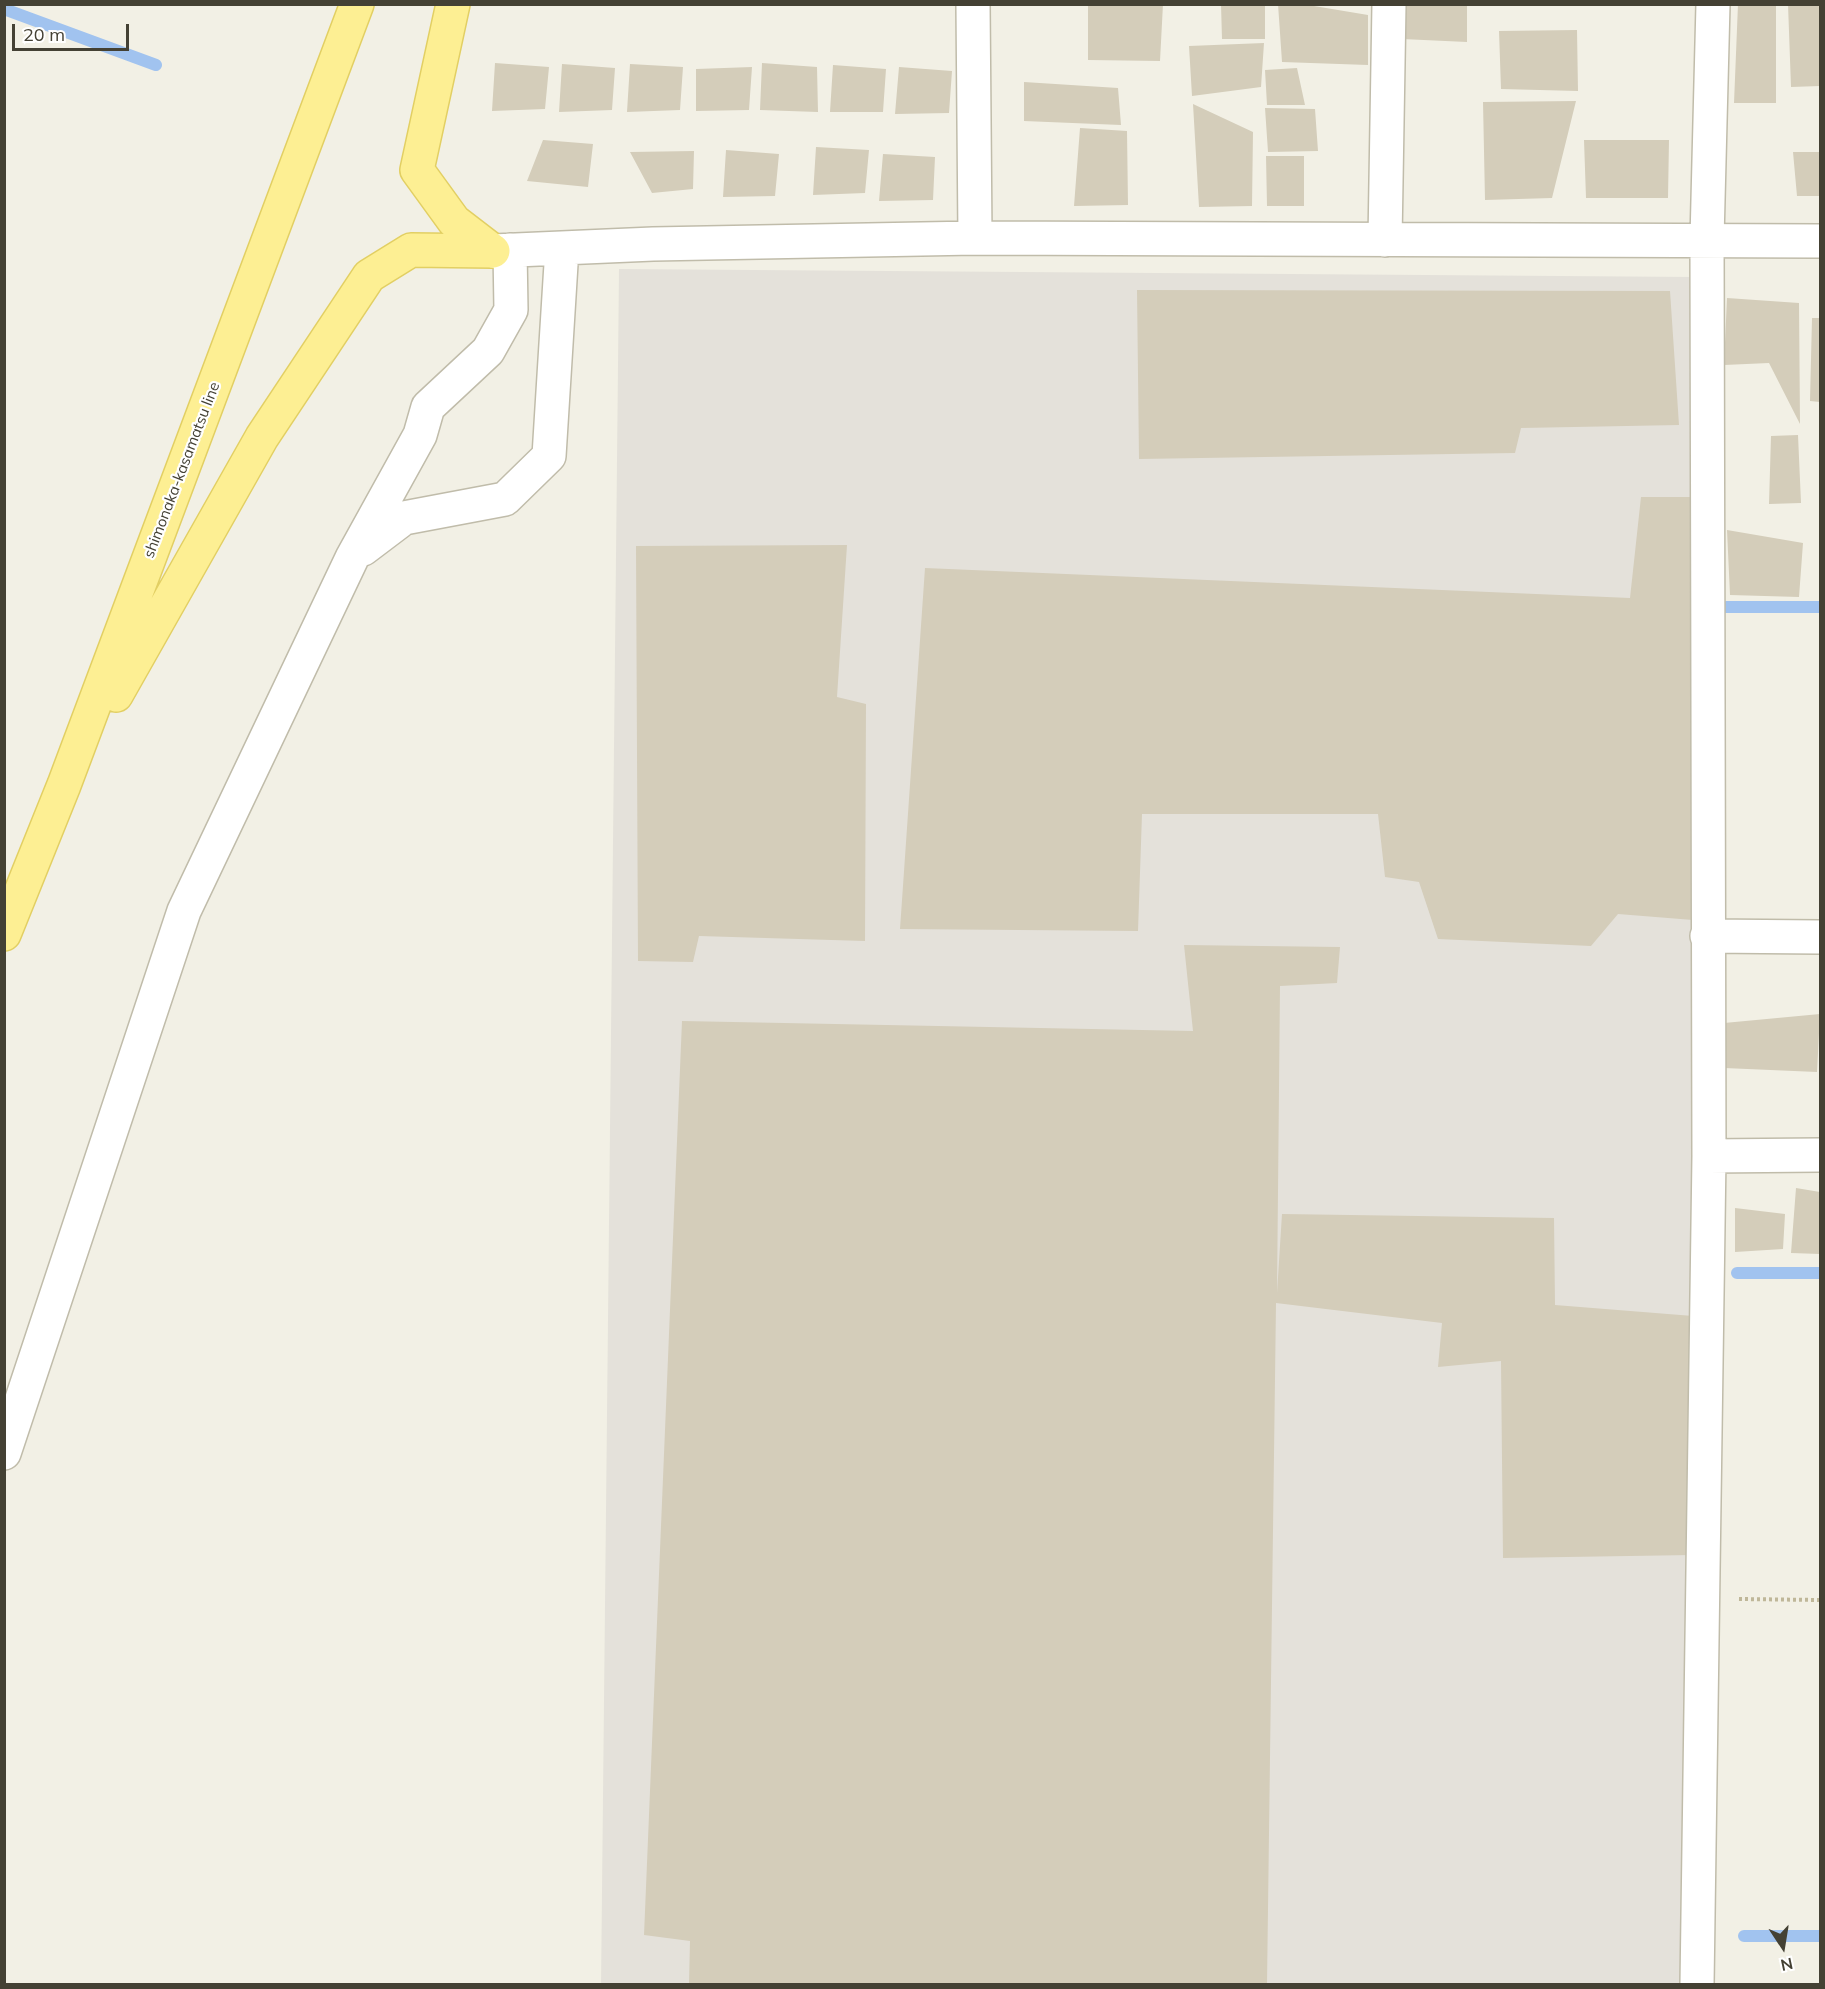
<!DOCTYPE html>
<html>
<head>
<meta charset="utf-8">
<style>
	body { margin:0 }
	#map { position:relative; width:1825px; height:1989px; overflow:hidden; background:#f2f0e5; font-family:Mulish,sans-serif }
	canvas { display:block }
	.frame { position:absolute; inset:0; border:6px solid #444134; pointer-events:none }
	.north { position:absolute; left:1753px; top:1917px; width:60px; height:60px; -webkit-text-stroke:4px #fff; paint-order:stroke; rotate:168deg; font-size:16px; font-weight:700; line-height:24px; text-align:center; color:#444134 }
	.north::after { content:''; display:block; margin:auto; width:21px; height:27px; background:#444134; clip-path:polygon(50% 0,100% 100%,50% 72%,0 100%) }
	.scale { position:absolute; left:12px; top:24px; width:117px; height:27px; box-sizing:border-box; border:3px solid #444134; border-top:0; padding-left:8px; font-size:18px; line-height:21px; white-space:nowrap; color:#444134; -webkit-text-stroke:4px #fff; paint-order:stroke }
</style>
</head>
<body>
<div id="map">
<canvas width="1825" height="1989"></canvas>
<div class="frame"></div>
<div class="north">N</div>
<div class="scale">20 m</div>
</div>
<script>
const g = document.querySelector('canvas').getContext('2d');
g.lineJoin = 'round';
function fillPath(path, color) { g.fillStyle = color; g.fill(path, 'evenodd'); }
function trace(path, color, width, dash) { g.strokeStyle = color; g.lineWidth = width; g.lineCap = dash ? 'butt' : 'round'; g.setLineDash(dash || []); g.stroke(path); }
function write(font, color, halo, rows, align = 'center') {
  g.font = font + ' Mulish,sans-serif'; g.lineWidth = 4.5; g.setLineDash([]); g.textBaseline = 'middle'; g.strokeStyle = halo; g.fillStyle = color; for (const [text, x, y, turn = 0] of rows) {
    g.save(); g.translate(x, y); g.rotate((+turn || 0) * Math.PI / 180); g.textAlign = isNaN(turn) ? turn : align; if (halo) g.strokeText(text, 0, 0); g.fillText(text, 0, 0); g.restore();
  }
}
fillPath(new Path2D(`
	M619,269L1694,277L1692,1555L1687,1984H601Z`), '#e4e1da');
trace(new Path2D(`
	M4,9L156,65
	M1726,607H1820
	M1737,1273H1820
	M1744,1936H1820`), '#a1c3ef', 12);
fillPath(new Path2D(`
	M1088,4H1163L1160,61L1088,60Z
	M1221,4H1265V39H1222Z
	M1278,4H1302L1368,15V65L1282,62Z
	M1402,4H1467V42L1402,39Z
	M1738,4H1776V103H1734Z
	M1788,4H1820V86L1791,87Z
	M1577,30L1578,91L1501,89L1499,31Z
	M1264,43L1261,87L1192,96L1189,46Z
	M495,63L549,67L545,109L492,111Z
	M762,63L817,67L818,112L760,110Z
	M562,64L615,68L612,110L559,112Z
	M630,64L683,67L680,110L627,112Z
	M833,65L886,69L883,112H830Z
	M752,67L749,110L696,111V69Z
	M899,67L952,71L949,113L895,114Z
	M1297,68L1305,105H1267L1265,70Z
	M1024,82L1118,88L1121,125L1024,121Z
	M1576,101L1552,198L1485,200L1483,102Z
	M1193,104L1253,132L1252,206L1199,207Z
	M1265,108L1315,109L1318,151L1268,152Z
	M1080,128L1127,131L1128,205L1074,206Z
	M543,140L593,144L588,187L527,181Z
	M1584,140H1669L1668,198H1586Z
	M816,147L869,150L865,193L813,195Z
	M726,150L779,154L775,196L723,197Z
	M694,151L693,189L652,193L630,152Z
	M1793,152H1820V196H1797Z
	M883,154L935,157L933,200L879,201Z
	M1266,156H1304V206H1267Z
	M1137,290L1670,291L1679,425L1521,428L1515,453L1139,459Z
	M1727,298L1799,303L1800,424L1769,363L1724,365Z
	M1812,318H1820V402L1810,401Z
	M1798,435L1801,503L1769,504L1771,436Z
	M1641,497H1694L1693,920L1618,914L1591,946L1438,939L1419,882L1385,877L1378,814H1142L1138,931L900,929L925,568L1630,598Z
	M1727,530L1803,543L1799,597L1730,595Z
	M847,545L837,697L866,704L865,941L699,936L693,962L638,961L636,546Z
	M1184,945L1340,947L1337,983L1280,986L1277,1293L1282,1214L1554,1218L1555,1305L1693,1316L1692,1555L1503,1558L1501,1361L1438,1367L1442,1323L1276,1303L1267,1984H689L690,1941L644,1935L682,1021L1193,1031Z
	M1820,1014L1817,1072L1724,1068V1023Z
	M1796,1188L1820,1192V1254L1791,1253Z
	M1735,1208L1785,1214L1783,1249L1735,1252Z`), '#d4cdba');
const minor = new Path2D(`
	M973,4L975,238
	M1385,240L1389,4
	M493,251L653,244L975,238L1820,241
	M363,549L404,518L505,499L549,456L562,248
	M1707,936L1820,937
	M1709,1156L1820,1155
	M4,1453L184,911L352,558L420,435L428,407L488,351L511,310L510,250
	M1697,1984L1709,1156L1707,239L1713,4`);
const major = new Path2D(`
	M453,4L417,170L454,221L493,251
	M116,695L262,437L369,276L411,250L493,251
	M4,934L64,785L357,4`);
trace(minor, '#c0bcaa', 36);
trace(major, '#e2cf63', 36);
trace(new Path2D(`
	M1739,1599L1820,1600`), '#bfb799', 4, [3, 3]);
trace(minor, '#fff', 33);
trace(major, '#fdef93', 33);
write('15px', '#444134', '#fff', [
	["shimonaka-kasamatsu line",182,470,-69]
]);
</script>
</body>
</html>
